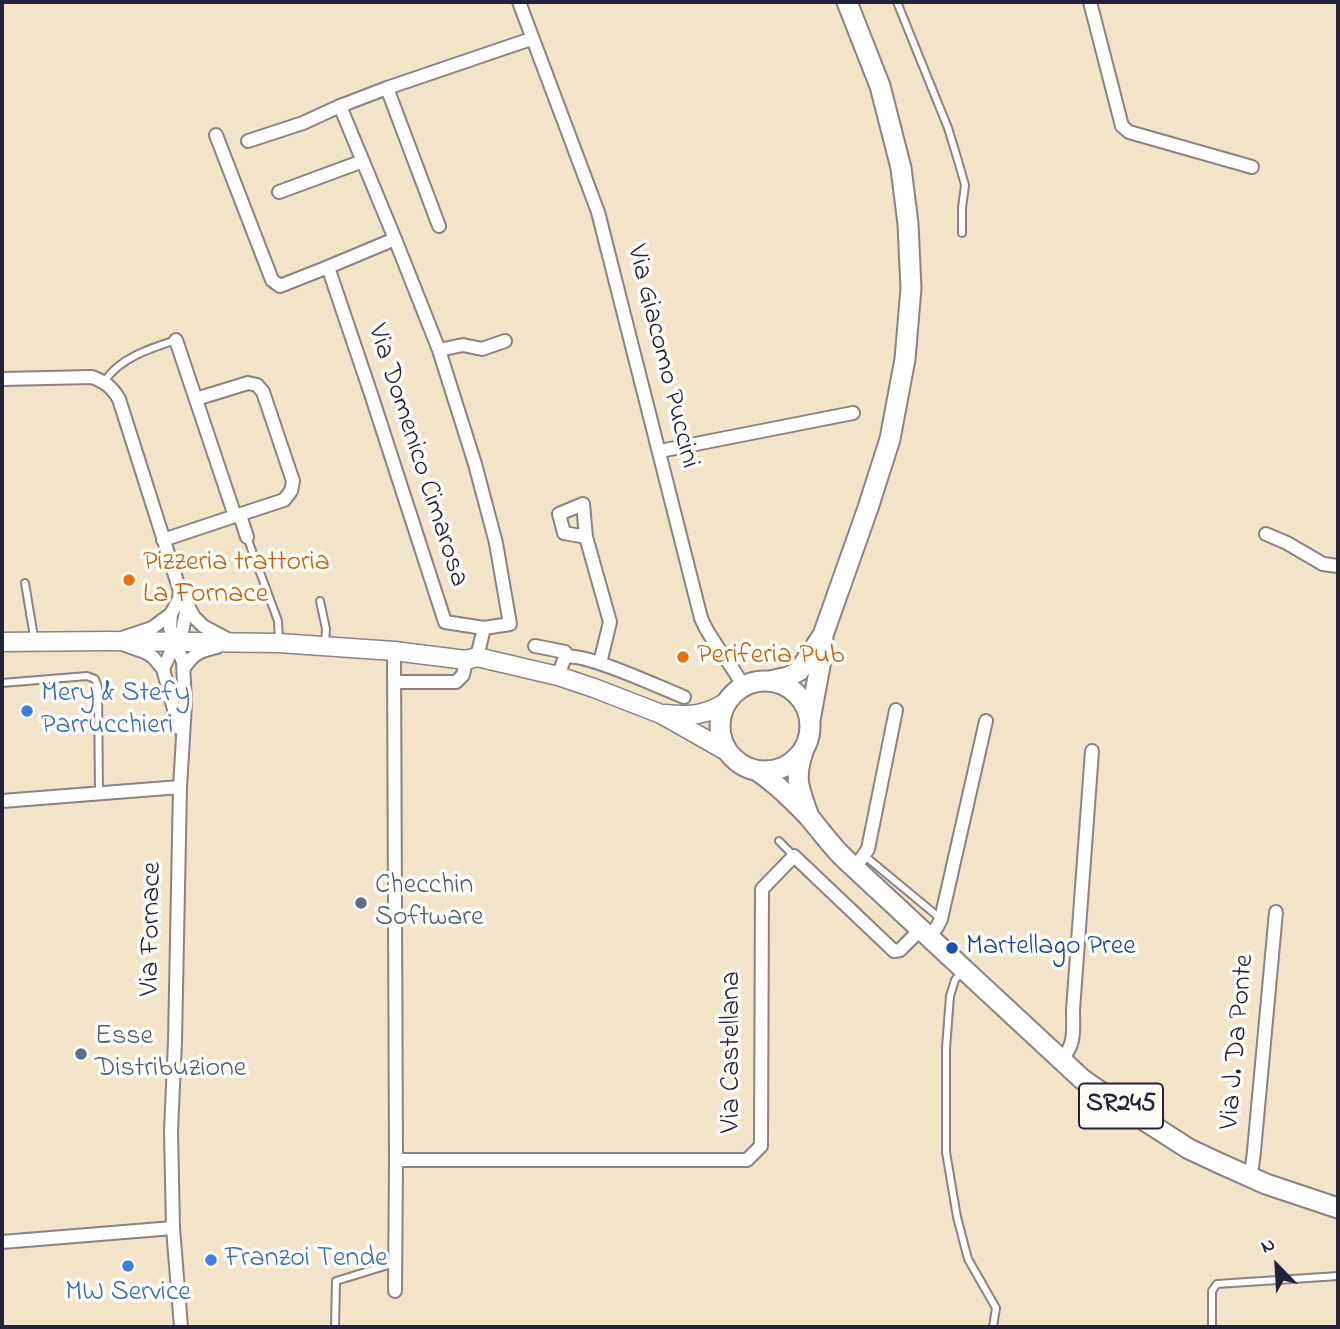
<!DOCTYPE html>
<html>
<head>
<meta charset="utf-8">
<style>
	body { margin:0 }
	#map { position:relative; width:1340px; height:1329px; overflow:hidden; background:#f1e4c9; font-family:"Indie Flower",sans-serif }
	canvas { display:block }
	.frame { position:absolute; inset:0; border:4px solid #22223b; pointer-events:none }
	.north { position:absolute; left:1242px; top:1231px; width:70px; height:70px; -webkit-text-stroke:5px #fdfcf7; paint-order:stroke; rotate:336deg; font-size:19px; font-weight:700; line-height:28px; text-align:center; color:#22223b }
	.north::after { content:''; display:block; margin:auto; width:24px; height:32px; background:#22223b; clip-path:polygon(50% 0,100% 100%,50% 72%,0 100%) }
</style>
</head>
<body>
<div id="map">
<canvas width="1340" height="1329"></canvas>
<div class="frame"></div>
<div class="north">N</div>
</div>
<script>
const g = document.querySelector('canvas').getContext('2d');
g.lineJoin = 'round';
function trace(path, color, width, dash) { g.strokeStyle = color; g.lineWidth = width; g.lineCap = dash ? 'butt' : 'round'; g.setLineDash(dash || []); g.stroke(path); }
function write(font, color, halo, rows, align = 'center') {
  g.font = font + ' "Indie Flower",sans-serif'; g.lineWidth = 7; g.setLineDash([]); g.textBaseline = 'middle'; g.strokeStyle = halo; g.fillStyle = color; for (const [text, x, y, turn = 0] of rows) {
    g.save(); g.translate(x, y); g.rotate((+turn || 0) * Math.PI / 180); g.textAlign = isNaN(turn) ? turn : align; if (halo) g.strokeText(text, 0, 0); g.fillText(text, 0, 0); g.restore();
  }
}
const lane = new Path2D(`
	M897,2L948,128L959,164L965,185L962,208V233
	M104,382C119,358 151,348 176,340
	M247,537L278,621L279,641
	M25,583L33,631V641
	M320,601L326,629L325,644
	M2,683L87,676L95,679L98,687L99,793
	M779,841L794,856
	M865,856L941,919
	M962,971L955,980L950,996L946,1048V1152L957,1217L968,1259L996,1308L993,1327
	M335,1327L336,1281L395,1263
	M1212,1327V1291L1217,1284L1338,1276`);
const street = new Path2D(`
	M519,2L598,212L701,618C711,643 731,662 743,686
	M1090,2L1122,126L1129,132L1252,167
	M387,88L439,226
	M340,106L395,239
	M216,135L272,280L280,286L328,267
	M248,141L303,123L340,106L387,88L531,39
	M279,192L363,161
	M395,239L439,350L475,464L496,543L510,624L484,628L445,622L371,394L328,267Z
	M439,350L463,345L482,349L505,341
	M2,379L92,377C105,382 112,387 119,399L180,591L194,617L203,626L231,641
	M196,399L248,383L257,385L263,392L293,481L291,491L284,500L235,516
	M660,451L853,413
	M240,515L247,537
	M1266,534L1287,543L1323,564L1338,566
	M586,537L564,533L559,514L583,504L586,537L610,622L600,663
	M163,540L235,516L176,340
	M180,591L179,599L171,614L170,628L183,662L185,704L180,787L175,1041L171,1131L173,1228L181,1327
	M125,637L152,628L171,614
	M125,645L145,652L153,657L163,669L179,728
	M535,646L565,652L568,656
	M394,651L396,1160H747L761,1146L762,889L794,856L894,951L900,950L921,929
	M477,657L484,628
	M184,668C194,653 200,651 217,647
	M163,669L175,643L182,632L187,606
	M558,676L565,657C585,652 661,688 684,697
	M394,682H456L463,675L466,660
	M2,801L180,787
	M855,868L868,849L896,710
	M929,937L937,927L941,919L986,721
	M1061,1059C1076,1046 1073,1029 1073,1010L1092,751
	M1248,1177L1252,1167L1254,1151L1276,912
	M2,1242L173,1228
	M395,1291L396,1160`);
const secondary = new Path2D(`
	M2,642L106,641L279,643L394,651L466,660L477,657L558,676L594,688L661,714L728,752
	M665,714C690,716 704,716 725,703`);
const primary = new Path2D(`
	M720 726a45 45 0 1 1 90 0a45 45 0 1 1-90 0Z
	M770,681L788,677L799,671L823,635L868,508L890,439L905,359L911,288L908,224L901,168L880,86L847,2
	M810,720L820,666L823,639
	M804,749C794,777 798,786 808,814
	M756,770C776,783 793,800 809,817C821,831 831,846 845,859L1082,1079L1108,1097L1189,1149L1219,1163L1266,1184L1338,1208`);
trace(lane, '#8a8382', 10);
trace(street, '#8a8382', 16);
trace(secondary, '#8a8382', 21);
trace(primary, '#8a8382', 23);
trace(lane, '#fff', 6);
trace(street, '#fff', 12);
trace(secondary, '#fff', 18);
trace(primary, '#fff', 19);
for (const [x, y, r, color] of [
	[129,580,7,"#e8710a"],
	[683,657,7,"#e8710a"],
	[27,711,7,"#3f7fe0"],
	[361,903,7,"#5c6f8a"],
	[952,948,7,"#1a4fb4"],
	[81,1054,7,"#5c6f8a"],
	[211,1260,7,"#3f7fe0"],
	[128,1266,7,"#3f7fe0"]
]) { const dot = new Path2D(); dot.arc(x, y, r, 0, 2 * Math.PI); g.fillStyle = color; g.fill(dot); trace(dot, '#fdfcf7', 2.5); }
for (const [x, y, w] of [
	[1121,1106,84]
]) { const box = new Path2D(); box.roundRect(x - w / 2, y - 22.5, w, 45, 5); g.fillStyle = '#fdfcf7'; g.fill(box); trace(box, '#22223b', 2); }
write('bold 26px', '#22223b', null, [
	["SR245",1121,1106]
]);
write('28px', '#22223b', '#fdfcf7', [
	["Via Giacomo Puccini",661,357,76],
	["Via Domenico Cimarosa",416,456,72],
	["Via Fornace",153,929,-89],
	["Via J. Da Ponte",1239,1042,-85],
	["Via Castellana",733,1052,-90]
]);
write('28px', '#c56008', '#fdfcf7', [
	["Pizzeria trattoria",143,564],
	["La Fornace",143,596],
	["Periferia Pub",697,657]
], 'left');
write('28px', '#366cbe', '#fdfcf7', [
	["Mery & Stefy",41,695],
	["Parrucchieri",41,727],
	["Franzoi Tende",225,1260],
	["MW Service",128,1294,"center"]
], 'left');
write('28px', '#4e5e75', '#fdfcf7', [
	["Checchin",375,887],
	["Software",375,919],
	["Esse",95,1038],
	["Distribuzione",95,1070]
], 'left');
write('28px', '#164399', '#fdfcf7', [
	["Martellago Pree",966,948]
], 'left');
</script>
</body>
</html>
